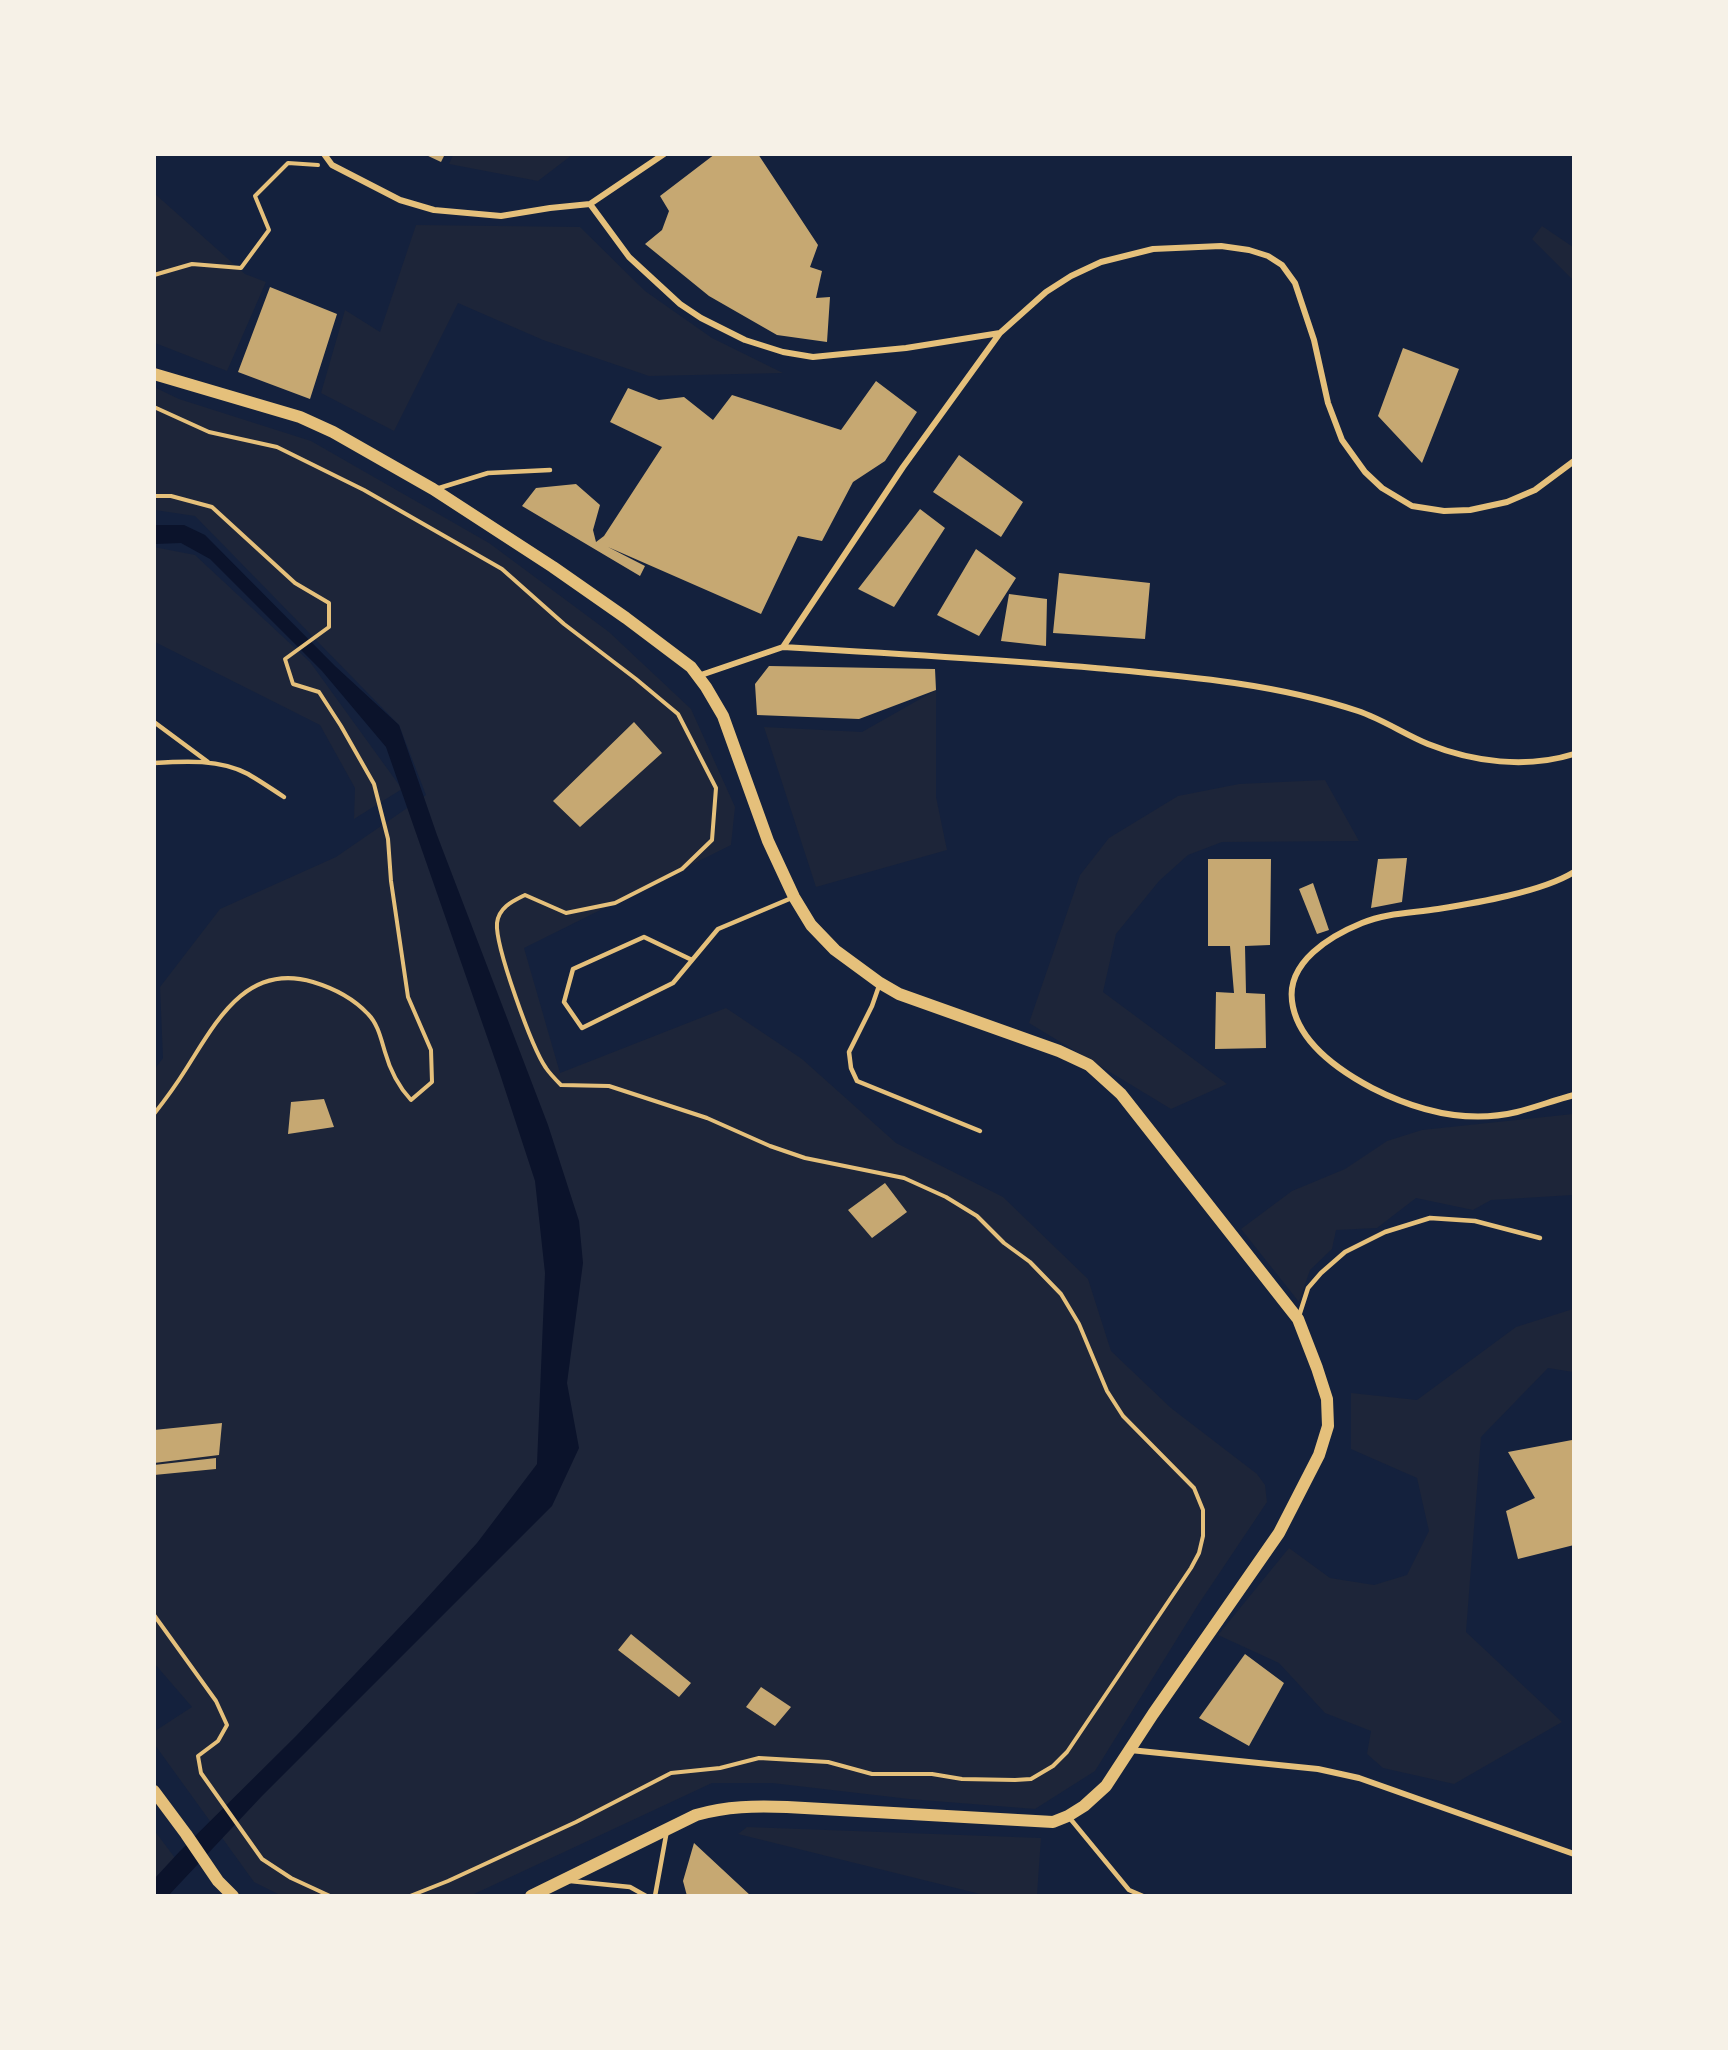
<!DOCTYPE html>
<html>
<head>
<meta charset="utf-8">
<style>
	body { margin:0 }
	#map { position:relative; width:1728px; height:2050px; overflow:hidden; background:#14213d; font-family:Commissioner,sans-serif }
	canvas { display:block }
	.frame { position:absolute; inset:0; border:156px solid #f6f1e7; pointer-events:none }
</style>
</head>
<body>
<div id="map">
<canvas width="1728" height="2050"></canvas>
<div class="frame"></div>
</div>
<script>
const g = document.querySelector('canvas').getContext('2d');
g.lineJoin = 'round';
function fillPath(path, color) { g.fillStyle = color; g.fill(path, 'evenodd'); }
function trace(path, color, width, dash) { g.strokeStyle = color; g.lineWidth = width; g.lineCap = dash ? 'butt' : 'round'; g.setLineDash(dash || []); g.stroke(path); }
fillPath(new Path2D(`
	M453,155V154L572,155L538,181L449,164Z
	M154,193L245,274L266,282L227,371L155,343Z
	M416,225L580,227L645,291L712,338L783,373L649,376L543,340L458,303L394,431L321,393L345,310L380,332Z
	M1542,226L1573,247V280L1532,239Z
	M154,387L179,399L311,441L489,543L609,632L691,709L735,807L731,845L524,948L560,1073L726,1008L802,1059L896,1143L1003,1197L1088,1279L1111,1351L1171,1408L1257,1474L1265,1485L1267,1502L1198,1605L1095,1771L1035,1809L909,1799L772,1783H712L472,1895L282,1896L254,1882L155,1745V1731L192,1707L154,1663V1070L163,1058L160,987L220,909L336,857L426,795L399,725L195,516L155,510Z
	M154,547L195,555L310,662L402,789L354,819L355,788L320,725L155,642Z
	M936,690V797L947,850L816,887L764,727L862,732Z
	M1325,780L1359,841L1222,842L1188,855L1159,881L1116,934L1103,992L1227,1084L1171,1109L1029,1023L1080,875L1109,838L1178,796L1239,784Z
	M1573,1114V1195L1491,1200L1473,1210L1416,1198L1377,1228L1336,1230L1332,1249L1310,1270L1299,1302L1241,1229L1292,1191L1345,1169L1387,1141L1422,1130Z
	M1573,1309V1372L1548,1368L1481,1437L1466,1632L1562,1722L1454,1784L1383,1768L1367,1754L1371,1731L1325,1713L1279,1663L1218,1635L1289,1548L1330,1578L1374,1585L1407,1575L1429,1531L1417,1478L1351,1449V1393L1417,1400L1516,1327Z
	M747,1827L1041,1838L1037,1895H984L738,1834Z
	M154,1830L178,1862L154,1882Z`), '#1d2539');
fillPath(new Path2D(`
	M155,525H184L205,535L335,666L399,725L437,835L548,1125L579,1221L583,1263L567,1383L579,1448L552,1506L262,1796L168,1896L155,1895V1878L180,1851L296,1736L415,1611L477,1543L537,1464L545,1273L535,1181L499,1071L386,747L322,671L210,559L181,543L155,544Z`), '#0b132b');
fillPath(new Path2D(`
	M424,154H445L441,162Z
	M715,154H758L818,245L810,267L822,271L816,298L830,297L827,342L777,335L709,296L645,244L662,230L669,211L660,196Z
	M270,287L337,314L310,399L238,372Z
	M1403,348L1459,369L1422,463L1378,416Z
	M876,381L917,412L885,461L853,482L822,541L798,536L761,614L608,547L645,566L640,576L522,506L536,488L576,484L600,505L593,530L596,542L604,536L662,447L610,422L628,388L659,400L684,397L713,420L732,395L841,430Z
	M959,455L1023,502L1001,537L933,492Z
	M920,509L945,528L894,607L858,589Z
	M976,549L1016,578L979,636L937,615Z
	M1059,573L1150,583L1145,639L1053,633Z
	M1009,594L1047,599L1046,646L1001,641Z
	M769,666L935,669L936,690L859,719L757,715L755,684Z
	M634,722L662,753L580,827L553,801Z
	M1407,858L1402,902L1371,908L1378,859Z
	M1208,859H1271L1270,945L1245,946L1246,993L1265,994L1266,1048L1215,1049L1216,992L1234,993L1230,946H1208Z
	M1313,883L1329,930L1317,934L1299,889Z
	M324,1099L334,1127L288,1134L291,1102Z
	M885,1183L907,1212L872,1238L848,1210Z
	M222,1423L219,1455L154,1463V1430Z
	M1572,1440L1574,1545L1518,1559L1506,1511L1535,1498L1508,1452Z
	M216,1458V1469L154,1475V1465Z
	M631,1634L691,1683L679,1697L618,1650Z
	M1245,1654L1284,1683L1249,1746L1199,1718Z
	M761,1687L791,1707L775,1726L746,1707Z
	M694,1843L751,1896H687L683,1881Z`), '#c6a872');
trace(new Path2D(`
	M154,275L192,264L241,268L269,230L255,196L288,163L318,165
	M154,407L209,432L277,447L364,490L502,569L564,624L636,679L678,714L716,788L712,840L682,869L615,903L566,913L525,895C513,901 499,907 497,923C495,946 532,1048 546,1068C550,1074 556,1080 561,1085L609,1086L707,1118L770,1146L805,1158L904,1178L946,1197L977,1216L1004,1243L1030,1262L1061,1294L1079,1324L1107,1391L1123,1416L1194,1488L1203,1510V1536L1199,1553L1191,1568L1067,1752L1053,1766L1031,1779L1015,1780L962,1779L932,1774H872L828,1762L759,1758L720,1768L671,1773L576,1822L448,1881L410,1896
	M154,496H171L212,507L295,583L329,603V627L285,659L293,684L319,692L341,726L374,784L388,839L391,881L408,997L431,1050L432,1082L411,1100C398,1086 390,1070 385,1052C381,1039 378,1024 368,1014C354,999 333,988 313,982C246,962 216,1022 186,1069C176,1085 165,1100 154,1114
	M154,1615L216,1701L227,1725L218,1741L198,1756L201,1773L262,1859L291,1878L330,1896`), '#e5c07b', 4);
trace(new Path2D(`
	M436,489L488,473L550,470
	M154,722L208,762
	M154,763C185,761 220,759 248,774C260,781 272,789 284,797
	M692,960L644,937L573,969L564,1002L582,1028L673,983L718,929L794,897
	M880,983L872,1006L849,1052L851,1068L857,1081L980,1131
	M1299,1316L1308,1288L1321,1273L1345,1252L1385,1232L1430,1218L1475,1221L1540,1238
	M1068,1816L1129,1890L1143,1896
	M570,1881L630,1887L646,1896
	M655,1896L667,1830`), '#e5c07b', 4.5);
trace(new Path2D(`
	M324,154L332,165L400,200L434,210L501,216L550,208L590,204L664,154
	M590,204L629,257L680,304L701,318L745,340L783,352L813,357L843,354L906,348L1000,333
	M783,647C887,653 991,659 1095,668C1183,676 1273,683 1358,711C1382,719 1404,734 1428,744C1473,762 1526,769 1574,754
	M698,676L783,647L903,467L1000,333L1046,292L1071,276L1101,262L1153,249L1221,246L1249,250L1268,256L1282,265L1295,283L1314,340L1328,403L1342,440L1365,472L1382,488L1412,506L1444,511L1470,510L1507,502L1535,490L1574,461
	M1574,872C1542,892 1475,903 1438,909C1412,913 1386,913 1362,923C1330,936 1287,962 1292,1001C1297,1042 1338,1070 1372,1088C1417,1111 1467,1124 1517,1112C1536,1107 1555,1100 1574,1095
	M1130,1750L1318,1769L1359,1778L1574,1854`), '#e5c07b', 6);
trace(new Path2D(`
	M154,374L300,417L333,432L433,489L553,567L626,618L691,667L706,687L723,716L768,841L794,897L811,925L835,950L880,983L899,994L1059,1051L1089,1065L1121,1094L1298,1319L1317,1368L1327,1399L1328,1426L1319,1455L1279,1533L1153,1714L1106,1786L1084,1806L1068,1816L1053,1822L787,1807C754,1806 728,1806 696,1815L531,1896
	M154,1791L186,1834L218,1881L233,1896`), '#e5c07b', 12);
</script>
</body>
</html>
